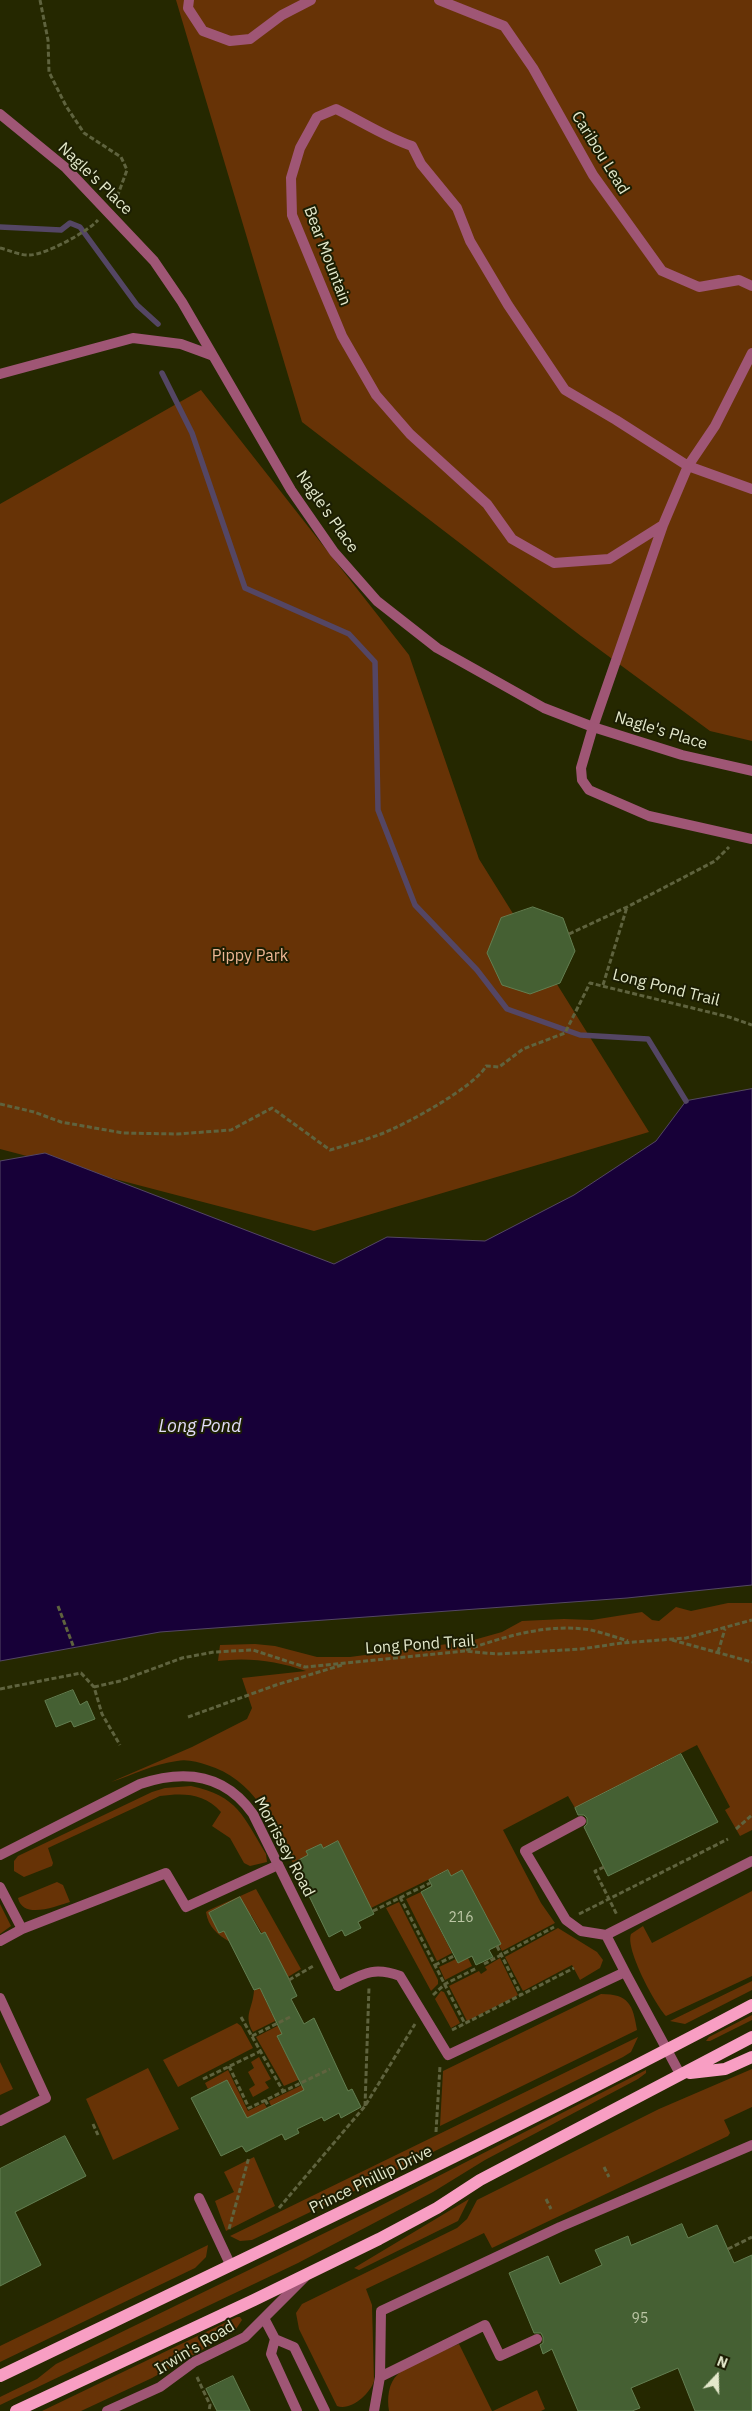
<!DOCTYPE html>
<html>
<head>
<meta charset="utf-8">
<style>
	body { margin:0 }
	#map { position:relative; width:752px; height:2411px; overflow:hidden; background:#252800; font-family:"IBM Plex Sans",sans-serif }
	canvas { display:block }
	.north { position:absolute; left:692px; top:2351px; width:50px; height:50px; -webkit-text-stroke:4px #1c1e03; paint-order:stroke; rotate:21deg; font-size:14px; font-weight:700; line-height:20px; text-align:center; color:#e3e8cb }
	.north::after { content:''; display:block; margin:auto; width:18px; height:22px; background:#e3e8cb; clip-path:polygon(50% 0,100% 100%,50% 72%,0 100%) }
</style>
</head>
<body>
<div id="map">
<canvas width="752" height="2411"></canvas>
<div class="north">N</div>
</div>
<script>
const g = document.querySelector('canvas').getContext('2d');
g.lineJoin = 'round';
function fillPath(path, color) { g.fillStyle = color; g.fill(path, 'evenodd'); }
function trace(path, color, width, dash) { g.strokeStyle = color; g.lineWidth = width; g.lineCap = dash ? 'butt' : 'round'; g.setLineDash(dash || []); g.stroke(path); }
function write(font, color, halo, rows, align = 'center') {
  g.font = font + ' "IBM Plex Sans",sans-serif'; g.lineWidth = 4; g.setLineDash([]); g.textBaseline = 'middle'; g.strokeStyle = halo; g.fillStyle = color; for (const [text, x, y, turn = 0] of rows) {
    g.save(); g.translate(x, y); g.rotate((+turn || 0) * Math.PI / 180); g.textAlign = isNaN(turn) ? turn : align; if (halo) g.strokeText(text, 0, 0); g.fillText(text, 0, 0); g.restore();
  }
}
fillPath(new Path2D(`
	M176,0H752V741L710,731L581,636L302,422Z
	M201,390L409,655L479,859L649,1132L314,1231L0,1149V504Z
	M728,1603H752V1830L740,1836L725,1810L730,1807L697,1745L575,1808L568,1796L503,1830L541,1903L555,1923L502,1951L499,1945L501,1944L462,1870L451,1876L448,1870L371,1908L338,1841L323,1848L321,1844L306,1851L308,1855L293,1863C272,1822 254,1779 207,1765C198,1762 187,1759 177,1761C154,1764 133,1775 111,1782L192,1747L247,1719L252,1708L242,1678L306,1671C278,1661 248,1657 218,1661L220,1645L255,1644L275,1646L317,1657H350L470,1641L502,1632L522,1621L564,1619L592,1620L642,1612L652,1620L659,1621L676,1607L691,1611Z
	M191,1786C238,1796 243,1816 266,1854L267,1862L250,1866L244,1863L230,1838L212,1826L221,1812C204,1793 184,1793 160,1796L48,1848L53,1863L52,1866L24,1877L14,1871V1861L18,1856L152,1792L165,1788Z
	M57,1882L63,1885L70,1902C56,1906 23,1920 18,1898Z
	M256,1889L301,1969L288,1977L251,1915L246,1917L240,1898L209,1913L219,1933L224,1931L230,1942C218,1935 208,1927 206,1912L209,1910Z
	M752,1891V1976L666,2016C655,2004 625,1949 631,1934L643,1926L652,1943Z
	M421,1892L452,1953L437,1961L406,1899Z
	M399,1902L438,1980V1984L431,1991L386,1908Z
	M0,1904L11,1926L0,1934Z
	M558,1928L597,1952L603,1960L600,1968L580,1980L572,1965L523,1991L505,1957Z
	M468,1958L472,1966L445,1980L439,1967L456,1959L458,1963Z
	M500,1958L518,1995L467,2021L449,1986L479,1971L481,1974L487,1970L485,1967Z
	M752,1981V1990L693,2020L685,2024L670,2021Z
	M260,1988L272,2014L291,2013L253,2032C243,2015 253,2009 254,1990Z
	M441,1991L444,1992L460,2023L451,2028L435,1999Z
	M601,1994C629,1994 633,2005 637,2030L440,2126L443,2071Z
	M752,2015V2020L710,2041H706L709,2037Z
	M293,2018L297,2026L277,2037L294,2070L328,2067L284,2086L256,2037Z
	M237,2023L241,2026L253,2048L178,2087L163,2060Z
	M638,2037L631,2052L623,2057L373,2182L252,2240L240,2241L230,2236Z
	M259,2057L271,2079L265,2082L269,2088L253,2097L249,2089L255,2085L248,2072L254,2068L251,2062Z
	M0,2062L13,2089L0,2095Z
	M148,2068L179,2129L113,2160L86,2099Z
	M752,2069V2107L724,2120L730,2133L728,2136L492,2248L484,2233L366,2289L372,2305L374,2381C370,2394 351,2411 337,2406L299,2329L296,2313L302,2304L457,2228L467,2219L477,2200L659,2109Z
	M228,2070L248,2111L264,2103L267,2108L247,2118L227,2080L208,2089L205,2083Z
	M646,2070V2073L638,2079L485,2160L433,2192L298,2263L0,2405V2397L37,2379L56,2364L376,2208Z
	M331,2071L325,2086L271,2106L269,2101Z
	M254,2157L275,2206L226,2231L215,2201L234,2192L224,2172Z
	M469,2199L458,2221L359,2270L354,2268Z
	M208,2245L206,2257L195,2268L0,2362V2346Z
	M237,2317H240L242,2320L234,2332L152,2378L81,2411H42Z
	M459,2344L492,2411H389C387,2399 388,2383 398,2374C410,2363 443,2351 459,2344Z
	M537,2390L545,2409L541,2411H493Z`), '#673306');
const water = new Path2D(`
	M752,1089V1585L627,1598L160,1632L0,1661V1161L45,1153L334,1264L387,1237L485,1241L574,1195L656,1141L686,1101Z`);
fillPath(water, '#170038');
trace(water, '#544664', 1);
trace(new Path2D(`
	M0,227L61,230L70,223L80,227L137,305L158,324
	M162,373L192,433L245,588L349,634L375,662L378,810L415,905L477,970L507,1009L580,1035L648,1039L686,1101`), '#544664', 5.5);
const building = new Path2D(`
	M533,907L563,918L575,951L560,983L530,994L502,985L487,953L501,918Z
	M73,1690L80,1705L87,1701L95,1719L74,1727L71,1721L56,1727L45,1701Z
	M681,1754L718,1822L608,1876L584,1827L587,1824V1818L584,1815H578L575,1808Z
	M338,1841L374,1914L358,1922L361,1928L345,1936L342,1930L329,1937L293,1863L308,1855L306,1851L321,1844L323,1848Z
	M448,1870L451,1876L462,1870L501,1944L489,1950L493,1957L476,1965L472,1956L458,1963L421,1892L432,1886L429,1880Z
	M240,1897L261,1934L265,1932L288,1977L297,1996L291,1999L304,2024L314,2018L348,2091L352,2089L361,2107L341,2118L339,2113L324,2121L322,2117L297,2129L299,2133L285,2140L282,2134L246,2152L242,2146L221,2156L191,2098L227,2080L247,2118L304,2090L277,2036L282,2034L260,1988L254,1990L224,1931L219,1933L209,1913Z
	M65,2136L86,2176L15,2212L41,2265L0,2286V2169Z
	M682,2224L688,2238L717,2225L734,2263L752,2255V2411H695L678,2368L631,2388L640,2408L632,2411H578L552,2349L543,2354L540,2345L543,2343V2337L541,2333H534L509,2273L548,2256L560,2284L602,2265L595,2250L628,2236L631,2245Z
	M233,2376L250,2411H217L206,2389Z`);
fillPath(building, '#456033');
trace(building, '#637f51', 1);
trace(new Path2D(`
	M40,0L48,40L49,72L66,106L84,133L121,157L127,170L116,200
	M0,248C9,250 21,256 30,255C45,255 89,231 98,220
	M569,934L627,907L715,861L729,847
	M603,985L627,907
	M0,1104L34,1112L61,1122L123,1133L177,1134L231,1130L272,1108L330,1150C347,1145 365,1140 381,1134C405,1125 476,1086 486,1066L499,1067L523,1049L565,1033L590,983L729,1017L752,1025
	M58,1606L74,1648
	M672,1640L752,1662
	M466,1650C506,1636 549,1623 591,1630C603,1633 616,1637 628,1641
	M718,1652L725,1629
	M94,1687L120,1681L182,1658L214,1652L253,1650L305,1667L464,1651L497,1654L581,1649L622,1643L686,1638L752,1620
	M0,1689L81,1673L94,1687L102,1714L120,1745
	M188,1717L276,1685L342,1665
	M736,1829L752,1815
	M604,1867L595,1871L617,1915
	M400,1897L465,2024
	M373,1911L430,1883
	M579,1914L728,1839
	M497,1946L521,1995
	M484,1964L554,1927
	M435,1965L454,1956
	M289,1980L315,1965
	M433,1995L445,1984L477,1968
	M241,2017L283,2091
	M452,2030L574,1968
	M252,2036L292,2016
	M229,2066L249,2108L330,2069
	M203,2079L261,2051
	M265,2100L269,2107
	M365,2106L369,1987
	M93,2124L98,2135
	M436,2132L440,2066
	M604,2167L609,2177
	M546,2199L551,2209
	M279,2208L365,2106L415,2024
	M229,2229L249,2157
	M728,2249L752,2237
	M197,2377L210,2405L209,2411`), '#5f633e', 3, [5, 2.5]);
trace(new Path2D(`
	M189,0L188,8L203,31L230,41L250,39L282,15L311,0
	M439,0L504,26L533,68L593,175L662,271L699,287L739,280L752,286
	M752,353L715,426L688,466L663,525L593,727L581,768L582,780L589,790L649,816L752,839
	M0,374L133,338L181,344L211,355
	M663,525L609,559L554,563L512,539L487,504L410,434L376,395L342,336L292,215L291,178L300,148L317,117L336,109C361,121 385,137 412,146L421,164L457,208L470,241L508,305L565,390L616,420L688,466L752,489
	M581,1821L525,1851L566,1920L581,1931L606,1935L625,1972
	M0,1887L22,1929
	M606,1935L752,1861
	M0,1941L22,1929L166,1873L186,1907L278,1865
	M338,1986C363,1974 373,1966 400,1976L448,2055L625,1972L680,2074
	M0,1998L46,2098L0,2121
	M199,2198L230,2264
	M380,2377L485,2325L500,2356L537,2339
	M374,2411L380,2377L381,2311L560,2227L752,2145`), '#9f5675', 10);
trace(new Path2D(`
	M0,114L66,168L154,261L182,302L291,490L334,552L377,601L437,648L544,708L593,727L682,755L752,771
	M0,1855L140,1784C185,1769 225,1774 253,1814L338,1986
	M264,2318L275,2339L294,2347L325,2411
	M275,2339L271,2354L297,2411
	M107,2411L160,2387L194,2362L245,2337L305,2277`), '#9f5675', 10);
trace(new Path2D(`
	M690,2073L725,2069L752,2057
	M0,2376C252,2255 505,2136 752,2005
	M16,2411L254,2300L379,2239L437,2208L480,2180L752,2037`), '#f89ec3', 12);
write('14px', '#bcc6a5', null, [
	["216",461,1918],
	["95",640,2319]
]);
write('16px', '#e3e8cb', '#1c1e03', [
	["Caribou Lead",600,153,58],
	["Nagle's Place",95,179,44],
	["Bear Mountain",327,256,69],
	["Nagle's Place",327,512,55],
	["Nagle's Place",661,731,17],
	["Long Pond Trail",666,988,14],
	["Long Pond Trail",420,1645,-4],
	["Morrissey Road",284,1847,62],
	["Prince Phillip Drive",371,2180,-26],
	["Irwin's Road",195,2348,-31]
]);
write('16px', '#eeb794', '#1c1e03', [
	["Pippy Park",250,956]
]);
write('italic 18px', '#e2dcf9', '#1c1e03', [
	["Long Pond",200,1427]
]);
</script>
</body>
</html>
